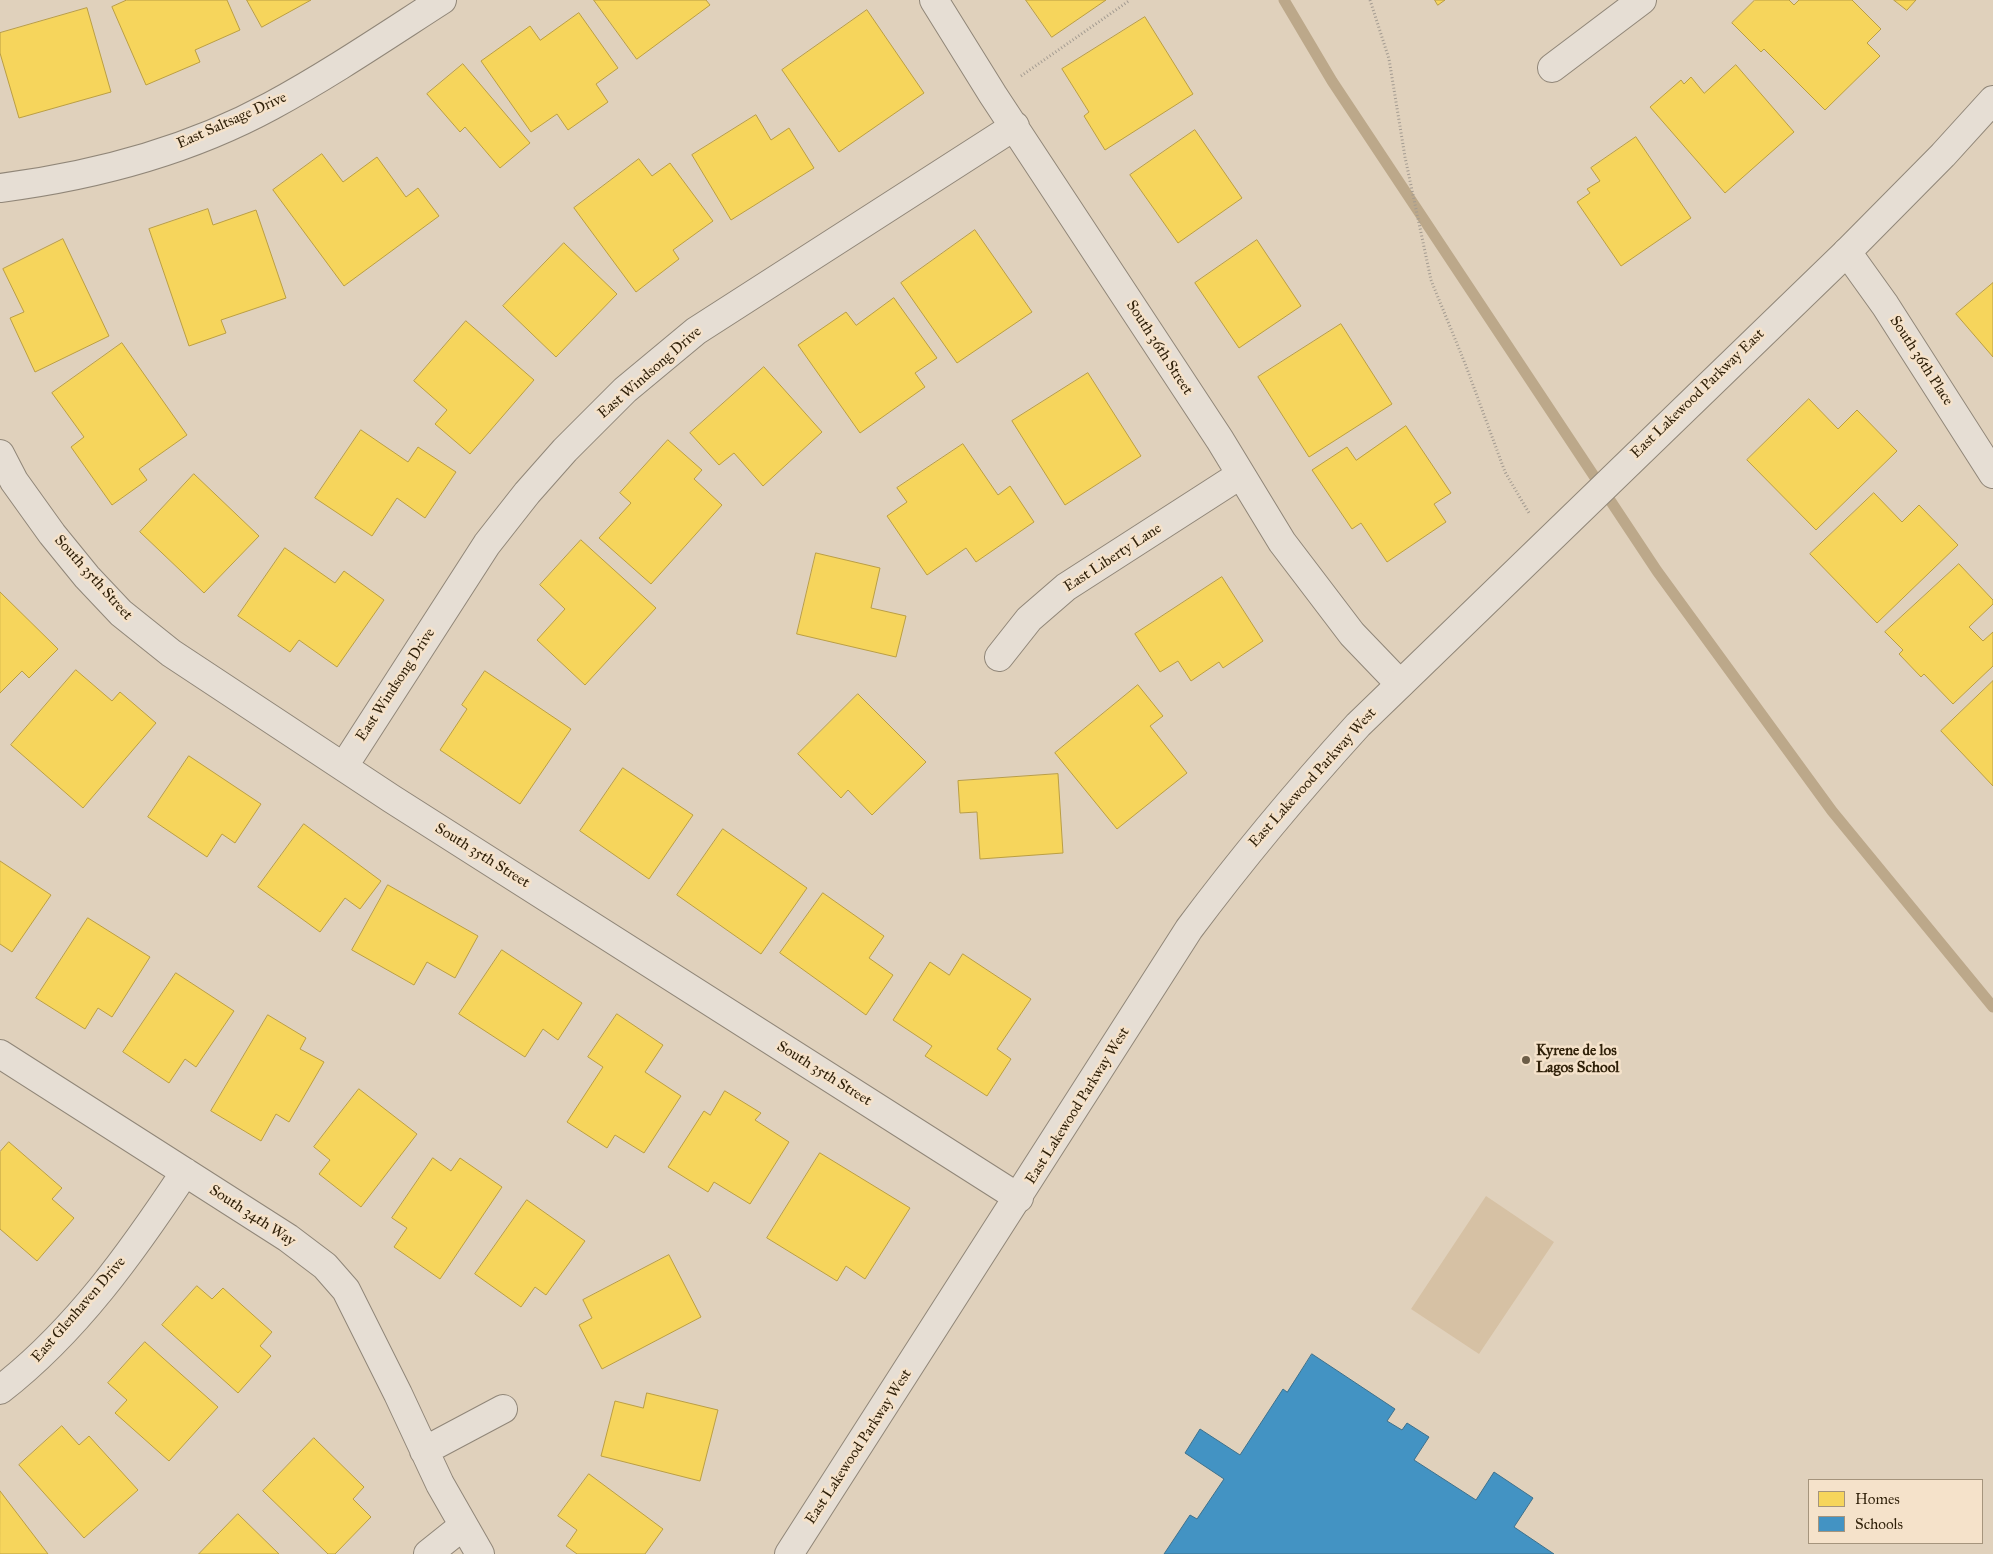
<!DOCTYPE html>
<html>
<head>
<meta charset="utf-8">
<style>
	body { margin:0 }
	#map { position:relative; width:1993px; height:1554px; overflow:hidden; background:#e0d1bc; font-family:"IM FELL Great Primer",serif }
	canvas { display:block }
	.legend { position:absolute; left:1808px; top:1479px; width:175px; height:65px; box-sizing:border-box; background:#f5e2ca; border:1px solid #a5947c; margin:0; padding:6px 9px; list-style:none; font-size:15px; color:#2e1f08 }
	.legend li { display:flex; align-items:center; gap:10px; height:25px }
	.legend b { width:25px; border:1px solid #a5947c }
</style>
</head>
<body>
<div id="map">
<canvas width="1993" height="1554"></canvas>
<ul class="legend">
<li><b style="height:14px;background:#f6d55c"></b>Homes</li>
<li><b style="height:14px;background:#4393c3"></b>Schools</li>
</ul>
</div>
<script>
const g = document.querySelector('canvas').getContext('2d');
g.lineJoin = 'round';
function fillPath(path, color) { g.fillStyle = color; g.fill(path, 'evenodd'); }
function trace(path, color, width, dash) { g.strokeStyle = color; g.lineWidth = width; g.lineCap = dash ? 'butt' : 'round'; g.setLineDash(dash || []); g.stroke(path); }
function write(font, color, halo, rows, align = 'center') {
  g.font = font + ' "IM FELL Great Primer",serif'; g.lineWidth = 5; g.setLineDash([]); g.textBaseline = 'middle'; g.strokeStyle = halo; g.fillStyle = color; for (const [text, x, y, turn = 0] of rows) {
    g.save(); g.translate(x, y); g.rotate((+turn || 0) * Math.PI / 180); g.textAlign = isNaN(turn) ? turn : align; if (halo) g.strokeText(text, 0, 0); g.fillText(text, 0, 0); g.restore();
  }
}
fillPath(new Path2D(`
	M1486,1196L1554,1242L1479,1354L1411,1309Z`), '#d6c1a4');
const homes = new Path2D(`
	M127,0H227L240,30L195,50L200,62L146,85L112,7Z
	M247,0H311L262,27Z
	M594,0H706L710,5L637,59Z
	M1026,0H1106L1052,37Z
	M1435,0H1445L1438,5Z
	M1755,0H1789L1794,5L1799,0H1852L1881,29L1867,43L1880,56L1825,110L1764,49L1761,52L1732,23Z
	M1894,0H1916L1907,10Z
	M87,8L111,92L19,118L0,53V33Z
	M867,10L924,93L839,152L782,70Z
	M579,13L618,68L596,84L608,102L568,130L557,114L531,132L481,61L530,26L540,40Z
	M1145,17L1193,94L1105,150L1084,116L1089,112L1062,69Z
	M463,64L530,143L500,168L465,127L460,132L427,94Z
	M1736,65L1794,132L1725,193L1650,107L1681,80L1684,84L1691,77L1704,93Z
	M756,115L771,140L789,128L814,168L731,220L692,155Z
	M1195,130L1242,198L1178,243L1130,175Z
	M1636,137L1691,218L1621,266L1577,202L1590,193L1587,189L1600,181L1591,168Z
	M322,154L343,182L377,157L406,197L418,188L439,216L344,286L273,190Z
	M639,159L652,176L670,163L713,221L673,250L679,259L636,292L574,208Z
	M208,209L213,225L256,210L286,298L221,320L226,333L189,346L149,229Z
	M975,230L1032,312L957,363L901,283Z
	M63,239L109,336L35,372L10,318L24,312L3,269Z
	M1257,240L1301,306L1239,348L1195,283Z
	M564,243L617,294L556,357L503,306Z
	M1993,283V357L1956,314Z
	M894,298L937,358L915,373L925,387L860,433L798,345L846,312L856,325Z
	M466,321L534,380L470,454L435,424L447,410L414,381Z
	M1341,324L1392,404L1309,457L1258,377Z
	M122,343L187,435L139,469L147,480L112,505L71,447L84,437L52,393Z
	M764,367L822,432L763,486L734,453L719,465L690,433Z
	M1088,373L1141,456L1065,505L1012,421Z
	M1809,399L1838,429L1857,410L1897,451L1816,530L1747,460Z
	M1406,426L1451,493L1434,504L1446,522L1387,562L1361,523L1352,529L1312,470L1347,447L1356,460Z
	M361,430L408,462L418,447L456,472L425,518L397,498L372,536L315,498Z
	M668,440L702,470L694,479L722,505L651,584L599,538L631,503L620,493Z
	M963,444L998,495L1010,486L1034,522L976,562L966,548L927,575L887,516L907,502L897,488Z
	M194,474L259,536L204,593L140,532Z
	M1874,493L1902,522L1919,505L1958,545L1877,623L1810,554Z
	M581,540L656,608L585,685L537,640L565,609L540,585Z
	M285,548L335,583L344,571L384,600L337,667L299,640L290,652L238,616Z
	M816,553L880,568L871,608L906,616L896,657L797,634Z
	M1959,564L1993,600V604L1969,627L1983,641L1993,632V666L1953,704L1924,674L1921,677L1899,654L1903,650L1885,632Z
	M1222,577L1263,641L1223,668L1219,662L1191,681L1178,661L1160,672L1135,634Z
	M0,592L58,649L29,678L22,671L0,693Z
	M76,670L112,701L120,692L156,723L83,808L11,745Z
	M485,671L571,729L520,804L440,750L467,709L462,705Z
	M1993,681V786L1941,731Z
	M1138,685L1163,716L1150,726L1187,773L1117,829L1055,753Z
	M858,694L926,762L872,815L848,790L841,798L798,754Z
	M189,756L261,804L235,843L222,834L207,857L148,817Z
	M623,768L693,815L649,879L580,831Z
	M1058,774L1063,853L980,859L977,812L960,813L958,781Z
	M304,824L381,881L360,909L345,898L320,932L258,887Z
	M723,829L807,888L761,954L677,895Z
	M0,861L51,895L12,952L0,944Z
	M388,885L478,936L455,978L427,962L414,985L352,950Z
	M823,893L884,936L869,958L893,975L866,1015L780,953Z
	M88,918L150,957L112,1017L98,1008L85,1029L36,998Z
	M502,950L582,1003L558,1040L543,1029L525,1057L459,1014Z
	M963,954L1031,999L997,1049L1011,1059L987,1096L925,1056L932,1046L893,1020L930,962L949,975Z
	M176,973L234,1011L196,1067L185,1059L169,1083L123,1052Z
	M617,1014L663,1045L645,1072L681,1096L644,1153L615,1135L607,1148L567,1122L603,1067L588,1057Z
	M268,1015L306,1038L300,1049L324,1062L289,1122L276,1114L261,1141L211,1111Z
	M359,1089L417,1134L361,1207L319,1174L330,1160L314,1147Z
	M725,1091L761,1113L755,1120L789,1142L750,1204L714,1182L708,1192L668,1167L704,1111L710,1115Z
	M9,1142L62,1188L52,1199L74,1218L37,1261L0,1229V1152Z
	M820,1153L910,1208L865,1279L846,1266L837,1281L767,1238Z
	M433,1158L451,1171L460,1158L502,1187L440,1279L394,1247L407,1228L392,1218Z
	M527,1200L585,1241L546,1295L535,1287L521,1307L475,1274Z
	M669,1255L701,1317L602,1369L579,1325L592,1318L583,1300Z
	M197,1286L212,1299L223,1288L272,1332L260,1346L271,1356L238,1393L162,1325Z
	M145,1342L218,1407L169,1461L115,1413L127,1400L108,1383Z
	M647,1393L718,1410L700,1481L601,1456L615,1401L643,1408Z
	M62,1426L79,1445L89,1436L138,1490L84,1538L19,1465Z
	M314,1438L364,1487L353,1499L371,1517L335,1554H328L263,1491Z
	M589,1474L663,1529L645,1554H577L566,1546L577,1530L558,1516Z
	M0,1491L48,1554H0Z
	M238,1514L279,1554H199Z`);
fillPath(homes, '#f6d55c');
trace(homes, '#ba9e43', 1);
const schools = new Path2D(`
	M1312,1354L1395,1409L1387,1421L1402,1430L1407,1423L1429,1437L1414,1460L1476,1500L1494,1472L1533,1498L1514,1527L1554,1554H1164L1190,1515L1197,1519L1224,1479L1185,1453L1200,1429L1240,1455L1283,1389L1287,1392Z`);
fillPath(schools, '#4393c3');
trace(schools, '#3d708b', 1);
trace(new Path2D(`
	M1284,0L1332,81L1657,571L1832,811L1993,1007`), '#bca88a', 11);
const minor = new Path2D(`
	M934,0L993,95L1220,440L1282,542L1352,634L1400,684
	M1552,68L1642,0
	M0,188C93,176 188,151 271,106C330,74 386,36 442,0
	M1847,252L1885,305L1993,474
	M0,454L14,481L52,534L87,577L121,613L171,653L392,799L1019,1198
	M999,657L1029,619L1066,587L1240,475
	M344,766L487,544L527,493L565,450L625,390L696,331L1015,126
	M0,1054L288,1238L325,1266L346,1290L398,1394L440,1484L480,1554
	M0,1390C76,1331 132,1252 185,1172
	M424,1451L503,1409
	M428,1554L463,1526`);
const tertiary = new Path2D(`
	M789,1554L1189,929C1242,858 1298,791 1358,725L1847,252L1943,155L1993,100`);
trace(minor, '#908678', 30);
trace(tertiary, '#908678', 30);
trace(new Path2D(`
	M1370,0L1389,59L1405,157L1431,280L1466,366L1505,472L1529,513
	M1021,76L1130,0`), '#a39b91', 3, [1, 2.5]);
trace(minor, '#e6ded4', 28);
trace(tertiary, '#e6ded4', 28);
for (const [x, y, r, color] of [
	[1526,1060,5,"#6c5d47"]
]) { const dot = new Path2D(); dot.arc(x, y, r, 0, 2 * Math.PI); g.fillStyle = color; g.fill(dot); trace(dot, '#f5e2ca', 2); }
write('15px', '#2e1f08', '#f5e2ca', [
	["East Saltsage Drive",232,121,-24],
	["South 36th Street",1159,348,57],
	["South 36th Place",1921,361,57],
	["East Windsong Drive",650,373,-41],
	["East Lakewood Parkway East",1698,394,-44],
	["East Liberty Lane",1113,558,-33],
	["South 35th Street",93,578,48],
	["East Windsong Drive",396,685,-57],
	["East Lakewood Parkway West",1313,778,-48],
	["South 35th Street",482,856,32],
	["South 35th Street",824,1074,32],
	["East Lakewood Parkway West",1078,1106,-58],
	["South 34th Way",252,1216,33],
	["East Glenhaven Drive",79,1310,-49],
	["East Lakewood Parkway West",859,1447,-57]
]);
write('bold 15px', '#2e1f08', '#f5e2ca', [
	["Kyrene de los",1536,1051],
	["Lagos School",1536,1068]
], 'left');
</script>
</body>
</html>
